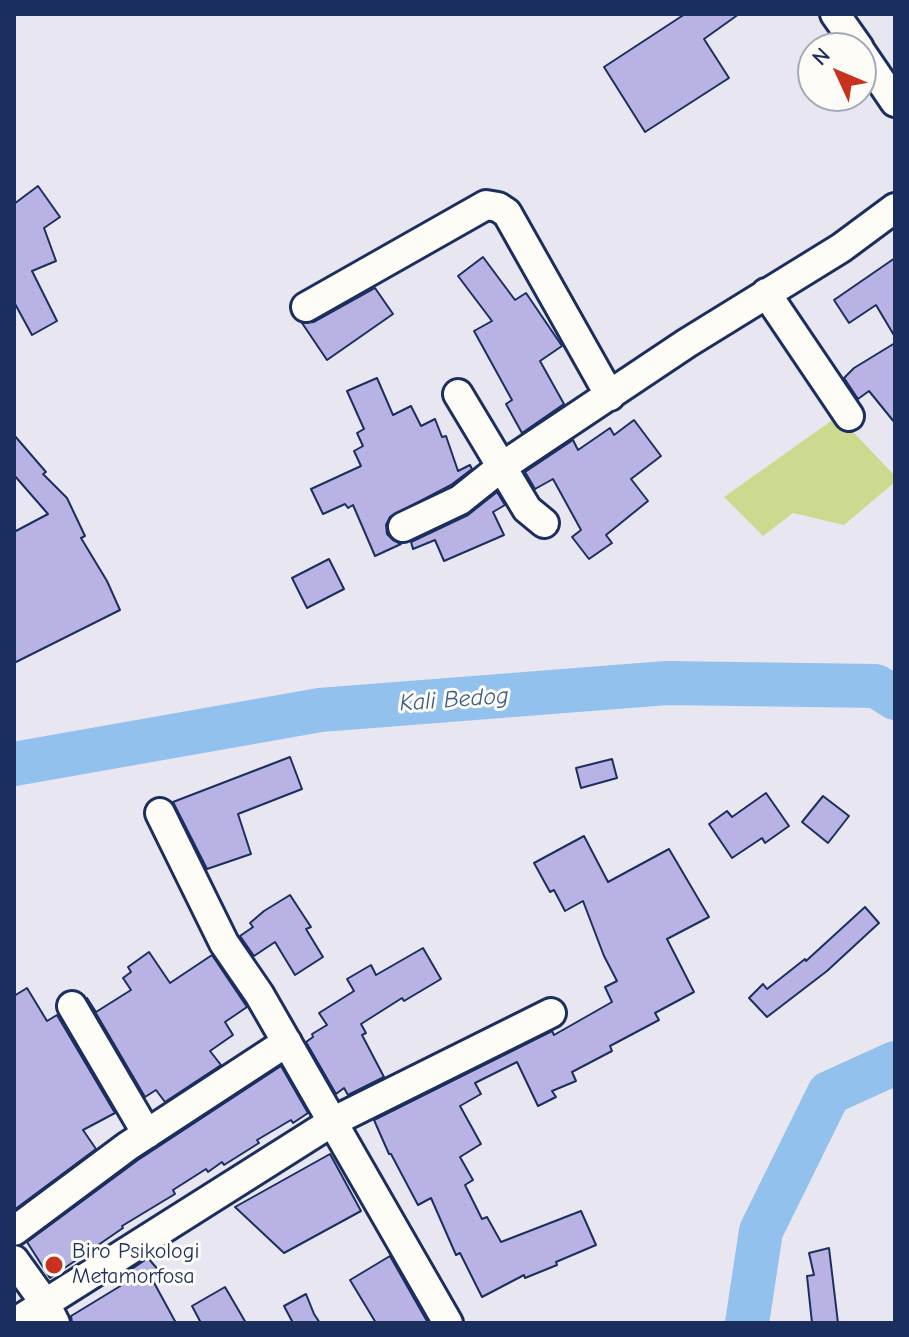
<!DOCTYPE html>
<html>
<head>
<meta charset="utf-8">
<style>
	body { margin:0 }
	#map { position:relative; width:909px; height:1337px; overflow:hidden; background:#e8e6f1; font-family:"Comic Neue",sans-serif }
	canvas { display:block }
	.frame { position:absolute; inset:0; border:16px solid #1b2f5e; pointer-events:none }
	.north { position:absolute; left:797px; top:32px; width:80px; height:80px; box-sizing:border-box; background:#fdfcf7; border:2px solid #a3aaba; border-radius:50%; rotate:314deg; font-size:22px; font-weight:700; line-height:32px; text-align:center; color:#1b2f5e }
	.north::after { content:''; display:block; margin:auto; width:28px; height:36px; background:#c8321e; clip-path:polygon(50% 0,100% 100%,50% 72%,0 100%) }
</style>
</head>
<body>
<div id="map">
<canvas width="909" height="1337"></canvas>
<div class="frame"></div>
<div class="north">N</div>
</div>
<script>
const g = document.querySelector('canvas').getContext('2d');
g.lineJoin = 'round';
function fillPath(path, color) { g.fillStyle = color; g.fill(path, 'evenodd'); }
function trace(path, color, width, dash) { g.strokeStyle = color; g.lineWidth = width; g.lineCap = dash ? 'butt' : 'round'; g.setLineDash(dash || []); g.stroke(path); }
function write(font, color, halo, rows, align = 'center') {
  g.font = font + ' "Comic Neue",sans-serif'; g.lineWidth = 6; g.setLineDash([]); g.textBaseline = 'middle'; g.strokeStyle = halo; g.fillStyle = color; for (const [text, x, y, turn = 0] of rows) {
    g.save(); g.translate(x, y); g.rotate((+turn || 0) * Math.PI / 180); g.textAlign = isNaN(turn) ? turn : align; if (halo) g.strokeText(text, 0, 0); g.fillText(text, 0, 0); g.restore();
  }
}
fillPath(new Path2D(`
	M838,416L895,476V482L844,525L793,513L763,536L724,497Z`), '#cbda8e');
trace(new Path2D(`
	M14,764L320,710L667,683L876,686L895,698
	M747,1323L761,1231L829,1093L895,1063`), '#92c1ed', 44);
const building = new Path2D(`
	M685,14H739L704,39L729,78L645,132L604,67Z
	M38,186L60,217L44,228L56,261L32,271L57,321L32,335L14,302V204Z
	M483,257L515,300L526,293L562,346L540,361L564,404L522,433L506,404L512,400L474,331L492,321L458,276Z
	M895,258V337L876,305L849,323L834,300Z
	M375,288L393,314L327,360L302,323L314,322Z
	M895,343V423L869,391L858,399L844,378L854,368Z
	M377,378L393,415L411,406L421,426L435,419L442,437L446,436L458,471L470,465L472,469L451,485L390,517L386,525L387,534L393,540L401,544L375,556L353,505L348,508L345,504L323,514L311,489L361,466L354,451L363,446L357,433L364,429L347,391Z
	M634,420L661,456L631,479L648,501L606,535L612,543L589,559L572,537L581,530L553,479L535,489L525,472L573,440L578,450L610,428L614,435Z
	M14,435L46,472L43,474L67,498L85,536L81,538L107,581L120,610L14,663V532L48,514L14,475Z
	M497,492L505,505L493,512L504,535L444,561L435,540L413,549L411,542L468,515Z
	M329,559L344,589L307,608L292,578Z
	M290,757L302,789L238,814L251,854L207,869L173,802Z
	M612,759L617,778L581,788L576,768Z
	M766,793L789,826L765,843L762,838L732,858L709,824L727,811L732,817Z
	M823,796L849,816L828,843L802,822Z
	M584,836L608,882L669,849L709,917L667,939L694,992L655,1013L659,1020L610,1046L612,1051L572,1072L576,1081L552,1091L556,1097L538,1106L517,1062L475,1083L481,1094L460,1106L481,1144L460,1157L473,1180L465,1185L482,1219L487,1217L501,1242L581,1211L596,1245L556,1262L557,1265L525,1278L524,1275L482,1297L460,1253L456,1255L431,1198L418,1205L391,1154H389L374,1120L552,1031L554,1035L612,1002L605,987L617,981L604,956L583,901L565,911L554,890L550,892L534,863Z
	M290,895L311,927L306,929L323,957L295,975L275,942L254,956L240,936L253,927L250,923L264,911Z
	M865,907L879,923L827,971L767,1017L749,998L763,984L767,989L805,959L806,961Z
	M423,948L441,979L404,1001L402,998L361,1024L366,1033L362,1035L384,1077L348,1095L344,1088L336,1094L306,1042L313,1037L312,1034L327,1025L319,1013L354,991L347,979L371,965L376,975Z
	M149,952L170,983L212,955L247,1007L225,1022L233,1035L210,1051L221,1065L165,1102L156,1090L145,1097L87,998L96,1012L131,990L123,978L131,972L128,967Z
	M27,988L47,1021L57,1015L115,1113L83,1130L96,1149L14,1210V996Z
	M281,1066L308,1113L293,1123L291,1120L257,1140L259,1143L224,1165L222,1162L208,1172L206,1169L173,1190L175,1194L122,1226L123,1228L50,1278L27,1242L138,1160Z
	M330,1154L361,1211L284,1253L235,1207Z
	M829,1248L838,1323H812L807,1276L814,1275L809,1253Z
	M390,1256L428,1323H376L350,1280Z
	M148,1258L160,1272L152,1279L176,1323H72L71,1316L122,1285L117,1279Z
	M225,1287L246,1323H201L192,1306Z
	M306,1294L314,1314L320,1323H293L284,1306Z`);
fillPath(building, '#b8b3e4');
trace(building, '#1b2f5e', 2);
const minor = new Path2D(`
	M835,14L859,48
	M861,52L895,102
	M766,293L849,416
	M306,307L486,205L498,207L507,213L610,396
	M458,394L527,509L544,523
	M403,527L460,500L500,468L687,343L841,248L895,208
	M160,813L224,943L259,994L448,1323
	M72,1006L147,1134
	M14,1231L128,1146L287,1042
	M14,1260L45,1303L55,1323
	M14,1323L332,1122L551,1013`);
trace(minor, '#1b2f5e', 34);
trace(minor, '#fdfcf7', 28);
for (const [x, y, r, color] of [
	[54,1265,10,"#c8321e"]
]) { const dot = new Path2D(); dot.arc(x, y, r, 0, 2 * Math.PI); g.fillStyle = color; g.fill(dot); trace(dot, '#fdfcf7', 3); }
write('22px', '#1b2f5e', '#fdfcf7', [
	["Biro Psikologi",72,1252],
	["Metamorfosa",72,1277]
], 'left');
write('italic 24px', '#3f5b89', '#fdfcf7', [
	["Kali Bedog",454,700,-4]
]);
</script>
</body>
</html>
